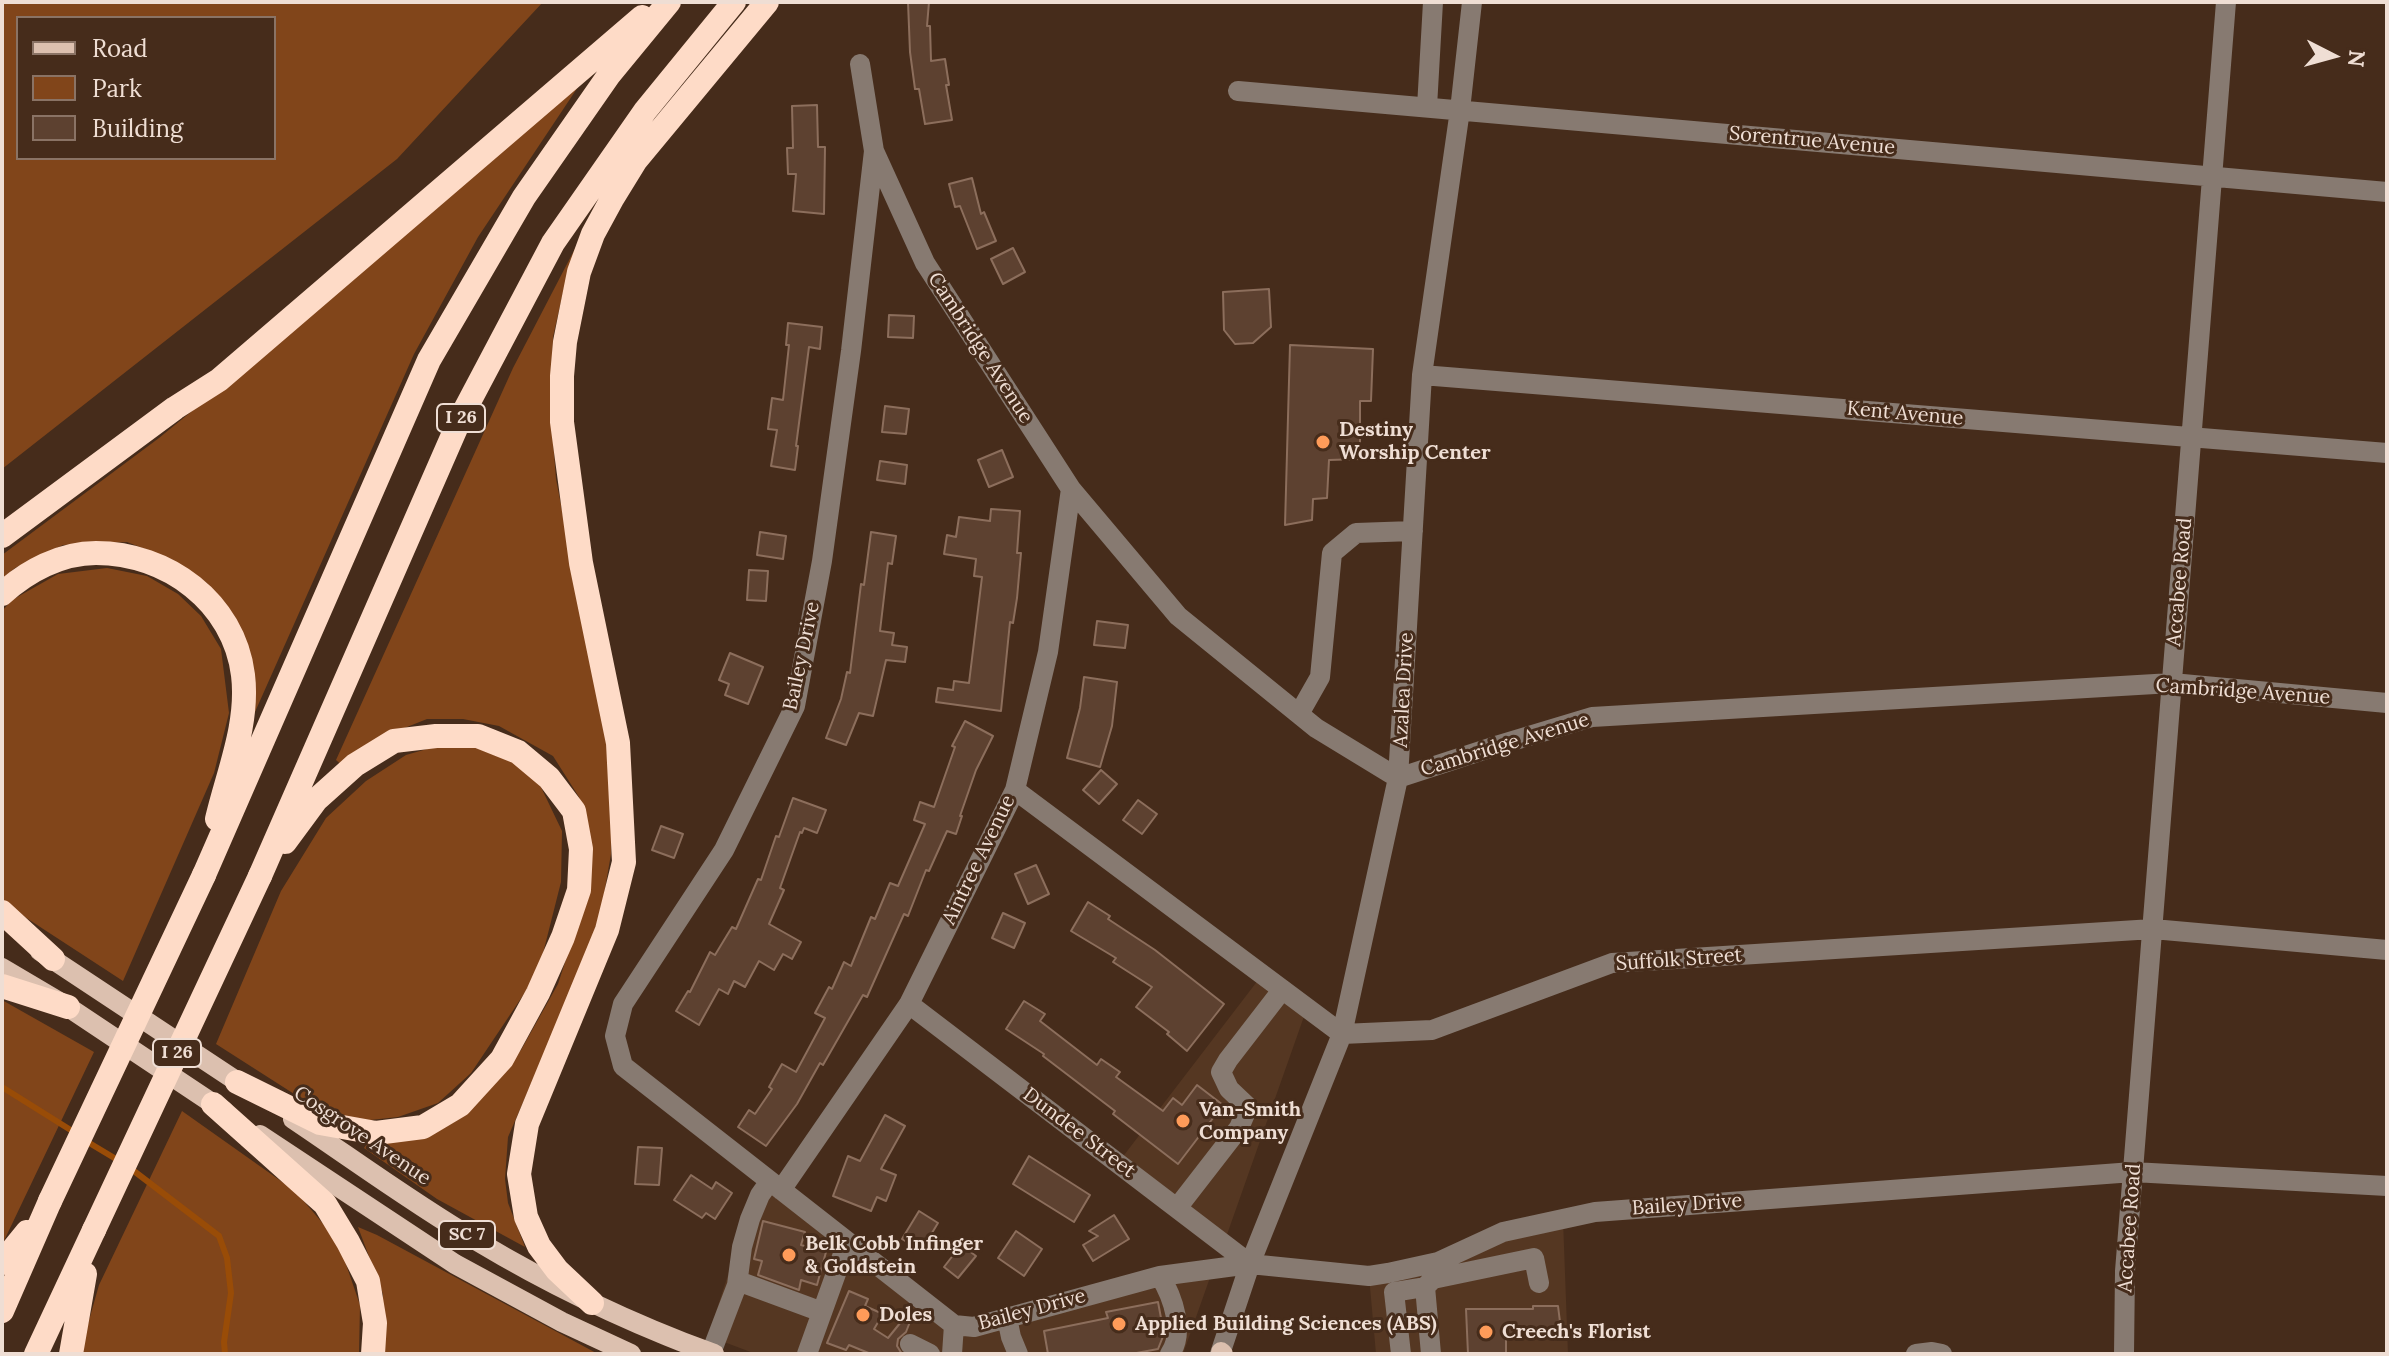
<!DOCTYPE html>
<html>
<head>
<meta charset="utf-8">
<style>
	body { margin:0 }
	#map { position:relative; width:2389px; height:1356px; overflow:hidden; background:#462c1b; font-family:Lora,serif }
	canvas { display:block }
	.frame { position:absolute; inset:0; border:4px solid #efded4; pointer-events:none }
	.legend { position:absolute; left:16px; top:16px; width:260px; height:144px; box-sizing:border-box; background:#462c1b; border:2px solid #8a7365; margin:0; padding:10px 14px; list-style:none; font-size:24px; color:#efded4 }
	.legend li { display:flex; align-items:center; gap:16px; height:40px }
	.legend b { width:40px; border:2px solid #8a7365 }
	.north { position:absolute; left:2293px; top:16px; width:80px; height:80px; -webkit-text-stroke:6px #462c1b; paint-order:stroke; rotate:96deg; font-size:22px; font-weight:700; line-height:32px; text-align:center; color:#efded4 }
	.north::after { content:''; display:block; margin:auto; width:28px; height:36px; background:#efded4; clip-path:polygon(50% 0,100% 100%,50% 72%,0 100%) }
</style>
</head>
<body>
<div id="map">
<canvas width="2389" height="1356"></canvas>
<div class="frame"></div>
<ul class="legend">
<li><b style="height:10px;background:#dcc0af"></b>Road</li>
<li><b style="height:22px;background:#81451a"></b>Park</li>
<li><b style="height:22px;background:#5d4130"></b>Building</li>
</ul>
<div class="north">N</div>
</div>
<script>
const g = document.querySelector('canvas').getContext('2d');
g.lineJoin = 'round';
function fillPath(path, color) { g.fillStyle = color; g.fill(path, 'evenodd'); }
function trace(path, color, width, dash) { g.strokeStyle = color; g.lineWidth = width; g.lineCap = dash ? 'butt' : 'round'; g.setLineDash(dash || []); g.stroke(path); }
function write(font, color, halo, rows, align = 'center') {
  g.font = font + ' Lora,serif'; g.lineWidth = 6; g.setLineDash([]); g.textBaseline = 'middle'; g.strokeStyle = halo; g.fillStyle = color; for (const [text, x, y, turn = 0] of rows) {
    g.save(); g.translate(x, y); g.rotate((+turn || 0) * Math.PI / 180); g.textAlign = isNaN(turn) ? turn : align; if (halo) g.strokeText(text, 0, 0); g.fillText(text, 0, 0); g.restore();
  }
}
fillPath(new Path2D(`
	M1262,975L1307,1008L1224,1243L1118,1163Z
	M761,1174L954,1325L1213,1269L1183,1354H756L708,1336Z
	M1563,1219L1568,1354H1376L1369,1276Z`), '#553722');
fillPath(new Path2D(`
	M2,2H543L397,159L2,469ZM18,18H274V158H18Z
	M588,72L478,237L414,354L251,721L235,621L207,583L173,560L127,542L63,545L15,568L2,579V555L159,438L236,375Z
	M580,239L564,288L553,337L551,415L556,479L611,764V854L602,906L586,957L508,1137L505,1179L508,1203L525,1247L437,1199L364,1148L368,1142L429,1137L521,1050L558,984L579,919L590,850L579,797L553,756L499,726L463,719H427L387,735L344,767L336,760L513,368Z
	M107,568L147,576L178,594L201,616L221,649L229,713L214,773L123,981L8,906L2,899V611L12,600L58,574Z
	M441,745H472L511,757L539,783L562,831L561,882L538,973L471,1073L438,1103L398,1117L361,1121L327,1115L216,1044L281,891L326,818L366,781L406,755Z
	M2,1000L94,1052L2,1245Z
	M182,1111L295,1191L338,1241L360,1305L359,1354H83L84,1338L99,1285Z
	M358,1227L377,1235L598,1354H383V1294Z`), '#81451a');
trace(new Path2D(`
	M2,1087L77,1134
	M86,1141L121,1162
	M130,1168L219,1236L227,1258L231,1293L224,1342L225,1354`), '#994c07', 6);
const building = new Path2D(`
	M908,2H929L927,26H930L931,61L945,59L949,85H946L952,120L925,124L919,89H915L910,52Z
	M817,105L818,147H825L824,214L793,211L796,174H788L787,148H793L792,106Z
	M972,178L981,214L984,212L996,241L977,249L960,206L955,207L949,184Z
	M1013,248L1025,272L1003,284L991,259Z
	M1269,289L1271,327L1253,343L1235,344L1224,330L1223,292Z
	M889,315L914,316L913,338L888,337Z
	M788,323L822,327L820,349L809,347L796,446H798L795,470L771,466L777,430L768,429L772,398L783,400L789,345H786Z
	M1290,345L1373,349L1371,401H1360V459L1329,460L1327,498L1313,499L1312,520L1285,525Z
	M885,406L909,409L906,434L882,432Z
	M1002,450L1013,477L989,487L978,460Z
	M880,461L907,465L905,484L877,480Z
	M991,509L1020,511L1017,553H1021L1017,598L1013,623L1010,622L1001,711L936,702L938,688L953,690L954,681L969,683L982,577L974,576L976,559L944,554L947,535L956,537L959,517L990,521Z
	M760,532L786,536L783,559L757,555Z
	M871,532L896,536L892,564L888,563L880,631L894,633L892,645L907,647L905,662L886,660L873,716L859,713L846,745L826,738L841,699L847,672L850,673L861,584L864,585Z
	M749,570L768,571L766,601L747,600Z
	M1097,621L1128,625L1125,648L1094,645Z
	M730,653L763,667L748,704L725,695L729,684L719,680Z
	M1084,677L1117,682L1112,726L1100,767L1067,758L1080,708Z
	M965,721L993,736L976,770L960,816H962L956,834L947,831L929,871L926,870L908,916L904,914L867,997L863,995L823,1065L820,1063L797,1104L766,1146L738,1127L749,1110L755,1114L772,1089L769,1087L782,1064L796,1072L825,1018L815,1013L829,987L832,989L844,962L851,966L871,917L875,919L890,883L898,886L925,824L914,820L920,802L934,807L955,747L952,746Z
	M1101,770L1117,784L1099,804L1083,790Z
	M793,798L826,810L817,833L804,828L802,833L800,832L780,888L784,890L769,924L801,942L792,959L783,954L774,970L759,961L745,987L734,981L728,994L719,989L699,1025L676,1011L688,991L690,992L710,952L715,955L732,927L736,929L758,879L761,880L776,836L779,837Z
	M1138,800L1157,814L1142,834L1123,820Z
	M661,826L683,834L674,858L652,850Z
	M1036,865L1049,894L1028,904L1015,874Z
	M1088,902L1110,916L1108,919L1155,950L1224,1004L1187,1051L1167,1034L1169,1032L1136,1007L1152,987L1113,962L1116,958L1071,931Z
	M1003,913L1025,923L1014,948L992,938Z
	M1024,1001L1045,1014L1040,1021L1097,1065L1101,1059L1120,1072L1116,1077L1163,1111L1173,1098L1182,1105L1197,1085L1223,1105L1178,1164L1113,1114L1115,1111L1043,1056L1044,1054L1006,1029Z
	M885,1115L905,1126L881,1169L896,1175L886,1201L877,1197L871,1211L833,1196L848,1156L860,1161Z
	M638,1147L662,1148L659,1185L635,1184Z
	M1029,1156L1090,1195L1074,1222L1013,1184Z
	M691,1175L712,1189L716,1182L732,1193L715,1219L706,1213L702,1218L674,1200Z
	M919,1211L938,1223L921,1251L902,1239Z
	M1114,1215L1129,1239L1093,1261L1083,1245L1098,1236L1089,1231Z
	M763,1221L805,1232L801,1245L826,1252L817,1285L801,1280L799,1290L758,1275L762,1261L754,1259Z
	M1016,1231L1042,1249L1024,1276L998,1258Z
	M961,1245L976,1256L958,1278L944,1267Z
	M849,1291L868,1299L865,1306L883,1314L874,1329L888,1338L909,1312L913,1314L906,1332L898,1339L897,1346L902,1354H871L849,1345L846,1350L827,1343Z
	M1158,1302L1164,1334L1158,1349L1131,1354H1048L1044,1331L1108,1318L1106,1312Z
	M1533,1306H1558L1561,1330L1523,1332V1337L1506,1338V1354H1468L1466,1309H1533Z`);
fillPath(building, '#5d4130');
trace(building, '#8c6e5c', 2);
trace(new Path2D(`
	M860,64L874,151L925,263L1071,489L1178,616L1316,728L1398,778L1499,745L1592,717L2172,683L2387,703
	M1238,91L2387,192
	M1427,107L1433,2
	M874,151L851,351L822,561L795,706L724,850L623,1004L615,1036L623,1066L954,1325L974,1327L1160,1276L1250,1264L1369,1276L1388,1273L1438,1262L1503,1232L1595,1212L2133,1172L2387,1186
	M1422,375L2387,453
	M1299,714L1320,677L1332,553L1356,533L1413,531
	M1015,790L1342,1034L1432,1030L1612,963L2153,929L2387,950
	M909,1004L1250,1264
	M781,1190L909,1004L1015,790L1048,652L1071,489
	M1177,1208L1239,1128L1248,1107L1229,1089L1221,1072L1228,1060L1282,990
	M1160,1276C1173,1297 1185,1332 1170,1354
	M738,1281L822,1312
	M1425,1287L1433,1279L1534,1258L1539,1283
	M1007,1318L1011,1337L1018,1354
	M910,1344L930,1354
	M711,1353L737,1285L742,1247L750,1219L760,1195L770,1181
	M807,1354L847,1243
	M952,1354L954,1325
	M1220,1354L1250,1264L1342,1034L1398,778L1422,375L1460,110L1472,2
	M1401,1354L1394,1292L1425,1287L1431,1354
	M1916,1354L1932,1352L1942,1354
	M2124,1354L2125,1271L2226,2`), '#877a71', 20);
trace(new Path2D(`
	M40,951L250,1090
	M2,968L68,1007L224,1111
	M293,1119C354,1160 414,1204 477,1241C552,1286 632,1324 714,1354
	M260,1135L455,1264L562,1322L631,1354
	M1221,1352L1223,1354`), '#dcc0af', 20);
trace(new Path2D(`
	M2,536L175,408L219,380L642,17
	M2,594C27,571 61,553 96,553C167,553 234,602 243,675C249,724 228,772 217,819
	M204,875L429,360L524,197L609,75L669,2
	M260,876L460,419L553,243L645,111L734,2
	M2,912L53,959
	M2,986L68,1007
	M237,1082L320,1123L376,1133L423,1127L460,1105L502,1059L538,993L563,937L579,890L581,849L574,811L549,778L518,752L478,736H436L394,741L355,765L316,800L285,842
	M213,1104L325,1204L348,1242L368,1281L375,1323L373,1354
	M2,1263L27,1232
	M592,1303L557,1270L539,1246L526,1217L519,1174L527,1124L607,930L624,862L618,743L581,563L562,422V376L565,342L579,272L593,234L612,199L636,160L767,2
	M2,1311L50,1201
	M36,1354L94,1230
	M71,1354L85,1274`), '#fedbc7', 24);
trace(new Path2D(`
	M50,1201L204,875
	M94,1230L260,876`), '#fedbc7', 24);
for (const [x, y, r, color] of [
	[1323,442,8,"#fe9b59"],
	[1183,1121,8,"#fe9b59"],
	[789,1255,8,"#fe9b59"],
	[863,1315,8,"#fe9b59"],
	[1119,1324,8,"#fe9b59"],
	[1486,1332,8,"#fe9b59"]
]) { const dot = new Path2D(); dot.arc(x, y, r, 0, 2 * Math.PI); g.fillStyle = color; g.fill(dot); trace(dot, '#462c1b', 3); }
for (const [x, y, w] of [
	[461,418,48],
	[177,1053,48],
	[467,1235,56]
]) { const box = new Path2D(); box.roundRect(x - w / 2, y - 14, w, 28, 6); g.fillStyle = '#462c1b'; g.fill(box); trace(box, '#efded4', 2); }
write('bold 18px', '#efded4', null, [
	["I 26",461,418],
	["I 26",177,1053],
	["SC 7",467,1235]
]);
write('20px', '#efded4', '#462c1b', [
	["Sorentrue Avenue",1812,141,5],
	["Cambridge Avenue",980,348,57],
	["Kent Avenue",1905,414,5],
	["Accabee Road",2180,582,-85],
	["Bailey Drive",802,656,-78],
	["Azalea Drive",1404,690,-87],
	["Cambridge Avenue",2243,692,4],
	["Cambridge Avenue",1505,745,-17],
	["Aintree Avenue",979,860,-64],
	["Suffolk Street",1679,960,-4],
	["Dundee Street",1079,1133,37],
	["Cosgrove Avenue",362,1136,34],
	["Bailey Drive",1687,1205,-4],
	["Accabee Road",2130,1228,-86],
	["Bailey Drive",1032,1310,-15]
]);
write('bold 20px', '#efded4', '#462c1b', [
	["Destiny",1339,430],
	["Worship Center",1339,453],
	["Van-Smith",1199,1110],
	["Company",1199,1133],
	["Belk Cobb Infinger",805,1244],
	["& Goldstein",805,1267],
	["Doles",879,1315],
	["Applied Building Sciences (ABS)",1135,1324],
	["Creech's Florist",1502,1332]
], 'left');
</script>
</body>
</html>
